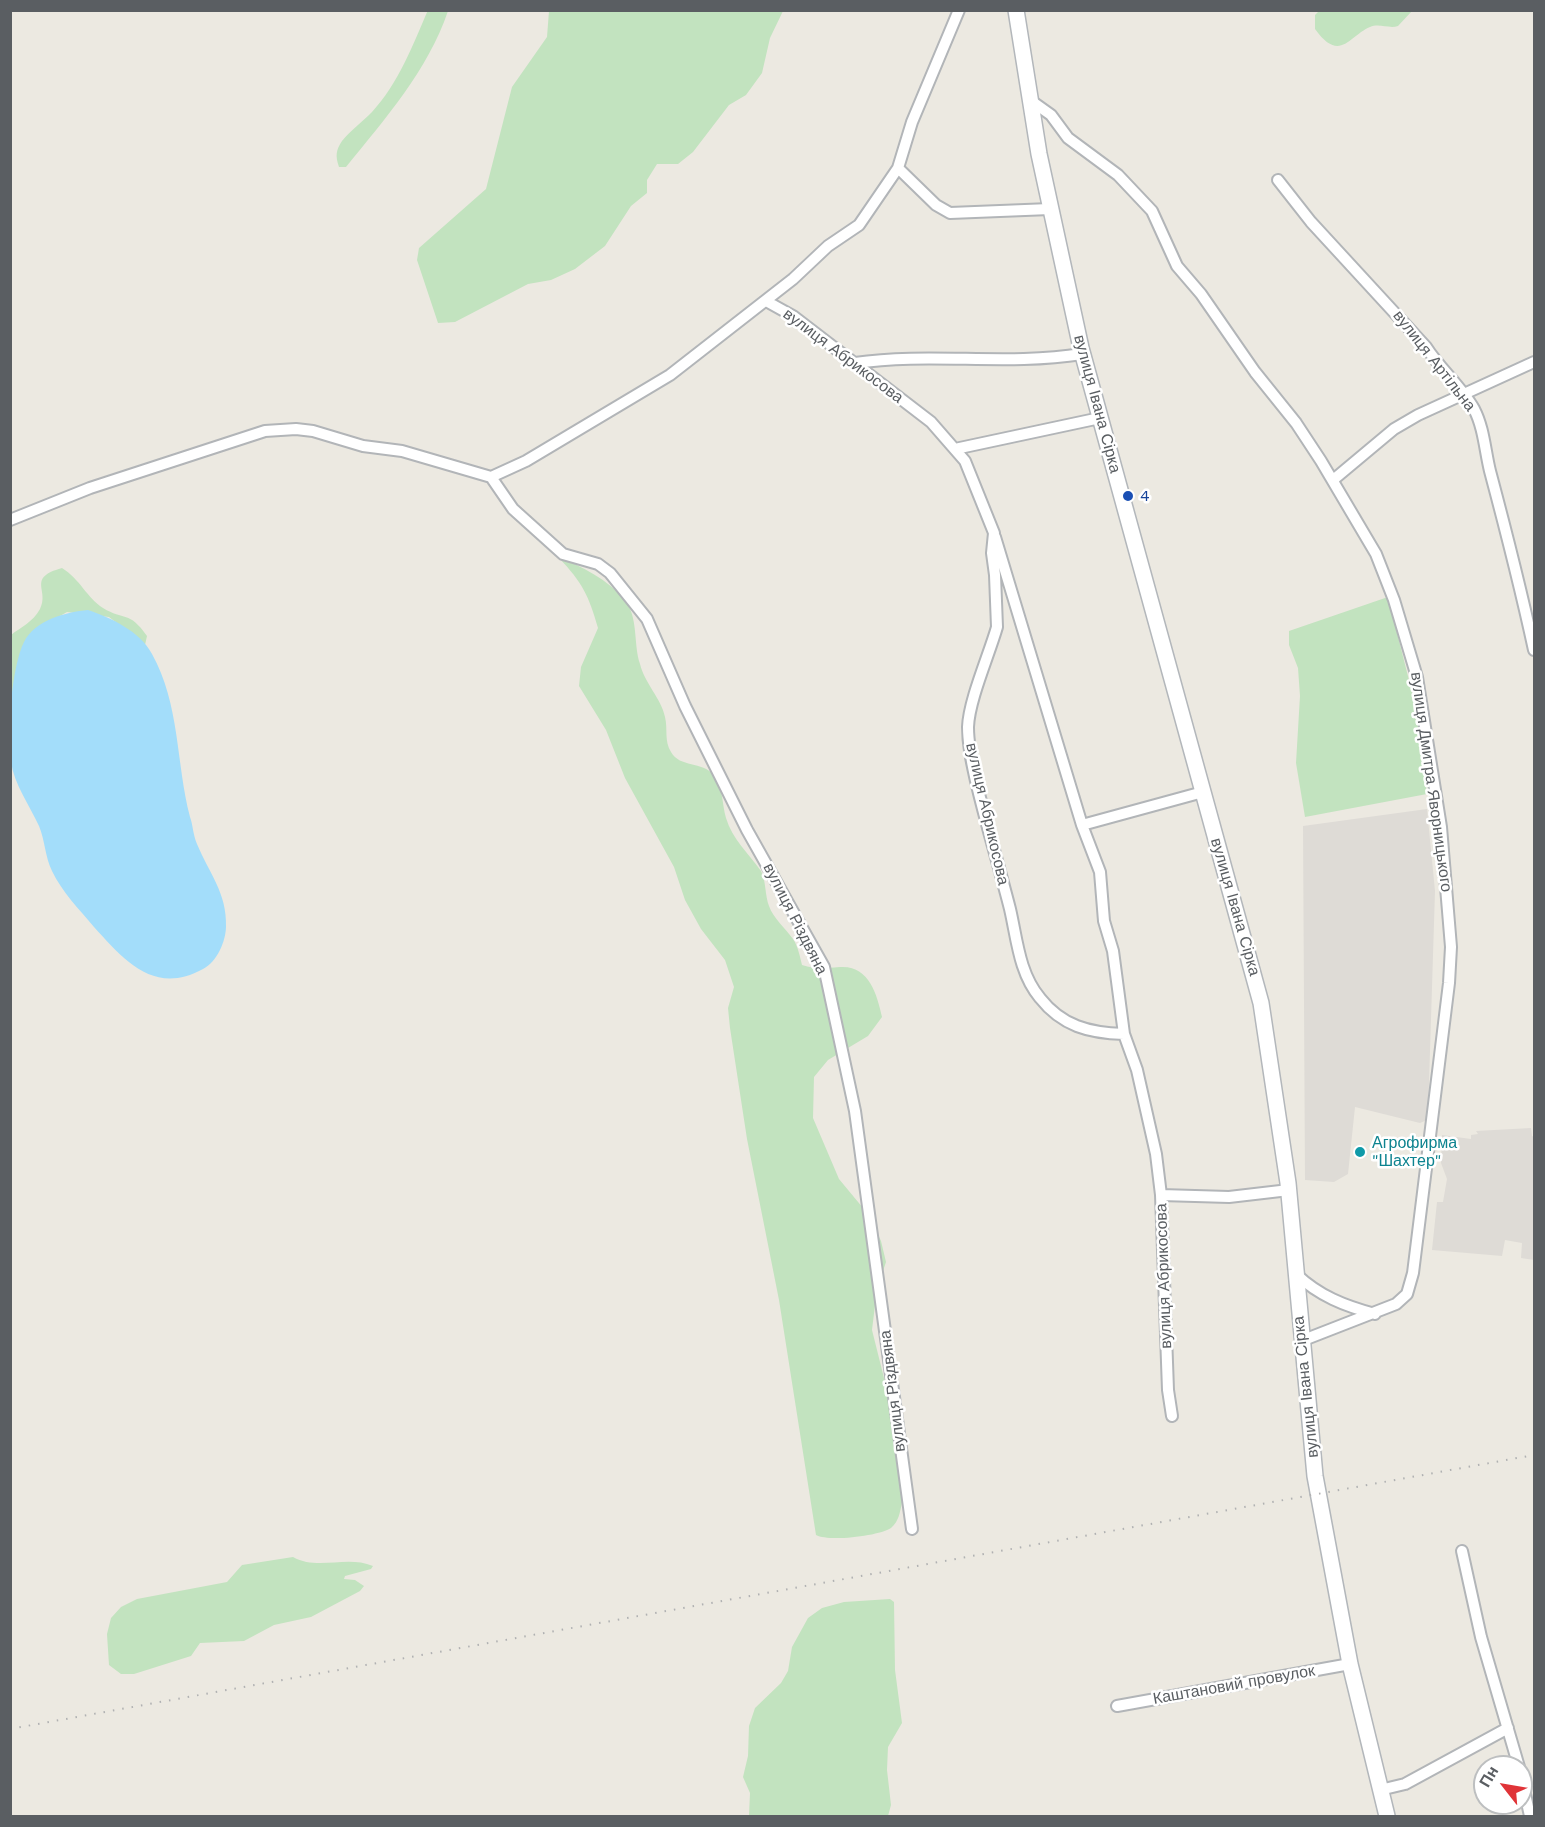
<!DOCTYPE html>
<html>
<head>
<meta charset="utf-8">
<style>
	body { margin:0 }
	#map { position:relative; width:1545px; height:1827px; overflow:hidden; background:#ece9e1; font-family:"Work Sans",sans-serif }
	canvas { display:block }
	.frame { position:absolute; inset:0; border:12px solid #5a5e62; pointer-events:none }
	.north { position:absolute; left:1473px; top:1755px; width:60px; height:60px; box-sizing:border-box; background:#fff; border:2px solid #bdbfc0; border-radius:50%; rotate:301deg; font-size:16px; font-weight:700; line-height:24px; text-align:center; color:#5a5e62 }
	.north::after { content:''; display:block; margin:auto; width:21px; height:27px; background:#e03438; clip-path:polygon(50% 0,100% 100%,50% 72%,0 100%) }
</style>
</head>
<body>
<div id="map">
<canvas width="1545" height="1827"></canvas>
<div class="frame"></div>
<div class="north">Пн</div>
</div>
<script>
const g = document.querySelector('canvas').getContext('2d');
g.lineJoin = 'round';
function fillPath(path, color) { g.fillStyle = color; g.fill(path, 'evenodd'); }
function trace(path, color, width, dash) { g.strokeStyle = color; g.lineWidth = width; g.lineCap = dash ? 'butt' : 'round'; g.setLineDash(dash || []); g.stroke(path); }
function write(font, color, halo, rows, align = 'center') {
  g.font = font + ' "Work Sans",sans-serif'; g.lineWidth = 5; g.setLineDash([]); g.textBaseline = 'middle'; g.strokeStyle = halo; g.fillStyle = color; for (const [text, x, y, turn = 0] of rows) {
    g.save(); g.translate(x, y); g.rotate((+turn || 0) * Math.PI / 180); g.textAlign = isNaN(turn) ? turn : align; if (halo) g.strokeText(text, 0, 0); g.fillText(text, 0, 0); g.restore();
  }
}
fillPath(new Path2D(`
	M1427,809L1435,891L1428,1115L1427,1120L1420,1123L1355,1107L1348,1174L1334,1182L1305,1180L1303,826Z
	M1531,1128L1532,1136L1534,1137V1260L1521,1258L1522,1243L1505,1240L1502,1256L1432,1250L1437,1202H1443L1447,1179L1441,1163L1442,1135L1471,1139V1135L1478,1134L1476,1131Z`), '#dedbd6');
fillPath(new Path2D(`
	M428,10L448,11C428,70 385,119 346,167H339C335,156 336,150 342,141C351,130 362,122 372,112C398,84 413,45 428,10Z
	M549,11H783L770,38L762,73L746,95L729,105L693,152L678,164H657L647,180V193L631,206L605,246L575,269L551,280L528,284L455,322L438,323L417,260L419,248L486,189L512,87L547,37Z
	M1319,11V10L1412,11L1398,26C1389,29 1379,23 1370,27C1350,35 1340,64 1315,29V15Z
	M559,558C582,566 608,580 624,599C639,617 633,643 640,664C645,684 661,698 665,717C668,729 664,741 671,752C680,768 702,761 714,775C723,786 722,805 726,818C732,839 749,854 761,871C766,880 765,896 769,906C773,918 786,929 793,939C798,946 800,957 802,965C817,970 824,968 840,967C869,965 877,994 882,1017L868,1036L828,1060L814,1077L813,1118L839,1179L868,1214L881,1241L886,1262L877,1289L872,1330L886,1386L902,1502C900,1512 899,1521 891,1528C879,1536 829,1542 816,1535L779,1300L747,1139L730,1028L728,1008L734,987L725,960L701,929L685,900L674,867L625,778L606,730L579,686L581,667L598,628C589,596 582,582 559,558Z
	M62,568C80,579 87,598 103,608C124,621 129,610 147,636L145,645L109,617L67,612L32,632L11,707V635C21,627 33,622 40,609C50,590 26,578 62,568Z
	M1388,597L1416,708L1427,794L1305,817L1296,763L1300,696L1298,668L1289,645V631Z
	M293,1557C318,1571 346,1555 373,1566L371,1569L345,1576L344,1579L355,1580L364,1586L360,1591L311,1617L274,1625L244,1641L200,1643L191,1656L134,1674H121L109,1665L107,1634L111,1618L121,1607L137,1599L227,1582L242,1565Z
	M890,1599L894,1602L895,1670L902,1723L888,1747L887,1770L891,1805L888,1816H749L750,1793L743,1777L748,1756L749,1726L755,1708L781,1683L788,1671L792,1647L808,1618L822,1608L844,1602Z`), '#c2e3bf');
fillPath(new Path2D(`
	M88,610C111,618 140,631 152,654C180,704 176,763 190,817C193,825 193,835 197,844C209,873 227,893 226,926C226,941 217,962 203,969C154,996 124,960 94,927C79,909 62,892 52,871C45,857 45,840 39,826C30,806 14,784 11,762C6,736 12,665 24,642C35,620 66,612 88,610Z`), '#a3ddfa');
const street = new Path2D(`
	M1030,100L1051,115L1068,138L1118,175L1152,211L1177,266L1201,294L1255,372L1296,423L1321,461L1376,554L1394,600L1417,677L1441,827L1451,947L1449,983L1413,1273L1407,1294L1396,1304L1301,1341
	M898,168L936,205L950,213L1050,209
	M1278,180L1311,222L1426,347C1440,369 1461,386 1474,409C1484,428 1485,451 1490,471C1506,531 1521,590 1534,650
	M766,301L793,316L931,422L965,461L994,533L992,553L995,575L997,627C989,655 969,700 968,727C968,746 972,763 976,781C986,824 999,866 1010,909C1017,939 1019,973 1040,998C1062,1026 1089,1033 1124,1034
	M855,363C930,352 1006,366 1082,354
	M955,449L1100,418
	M491,477L513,509L563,554L598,564L610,573L647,619L685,706L747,830L824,967L855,1111L912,1529
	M1333,480L1394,429L1418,415L1534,362
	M10,520L90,488L265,431L296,429L313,431L363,446L402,451L491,477L526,461L670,375L793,279L828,246L859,225L898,168L912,122L959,10
	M995,537L1082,825L1100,872L1104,921L1113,951L1124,1034L1137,1070L1156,1154L1161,1195L1168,1390L1172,1416
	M1082,825L1203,792
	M1161,1195L1229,1197L1289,1190
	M1296,1274C1319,1296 1345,1306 1375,1314
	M1462,1551L1481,1637L1519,1767
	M1117,1706L1350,1664
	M1521,1776L1530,1816
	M1380,1790L1405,1784L1508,1728`);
const secondary = new Path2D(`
	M1016,10L1039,154L1081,348L1261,1003L1288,1183L1315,1476L1350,1664L1387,1816`);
trace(street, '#b2b5b8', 14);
trace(secondary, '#b3b7bb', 18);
trace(street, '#fff', 10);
trace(secondary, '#fff', 15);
trace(new Path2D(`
	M10,1729L1534,1455`), '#b0b1b2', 2, [1.5, 8]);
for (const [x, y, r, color] of [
	[1128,496,6,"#1a4fb4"],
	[1360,1152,6,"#0f9aa8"]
]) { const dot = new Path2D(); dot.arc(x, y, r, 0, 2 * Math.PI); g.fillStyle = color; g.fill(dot); trace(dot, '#fff', 2); }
write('16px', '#5a5e62', '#fff', [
	["вулиця Абрикосова",843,356,37],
	["вулиця Артільна",1434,361,52],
	["вулиця Івана Сірка",1097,404,75],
	["вулиця Дмитра Яворницького",1431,782,82],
	["вулиця Абрикосова",987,814,77],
	["вулиця Івана Сірка",1235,907,74],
	["вулиця Різдвяна",795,919,63],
	["вулиця Абрикосова",1164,1276,-92],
	["вулиця Івана Сірка",1306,1387,-96],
	["вулиця Різдвяна",893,1391,-97],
	["Каштановий провулок",1234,1685,-10]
]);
write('16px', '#164399', '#fff', [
	["4",1140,496]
], 'left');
write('16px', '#0d838f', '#fff', [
	["Агрофирма",1372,1143],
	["\"Шахтер\"",1372,1161]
], 'left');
</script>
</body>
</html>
